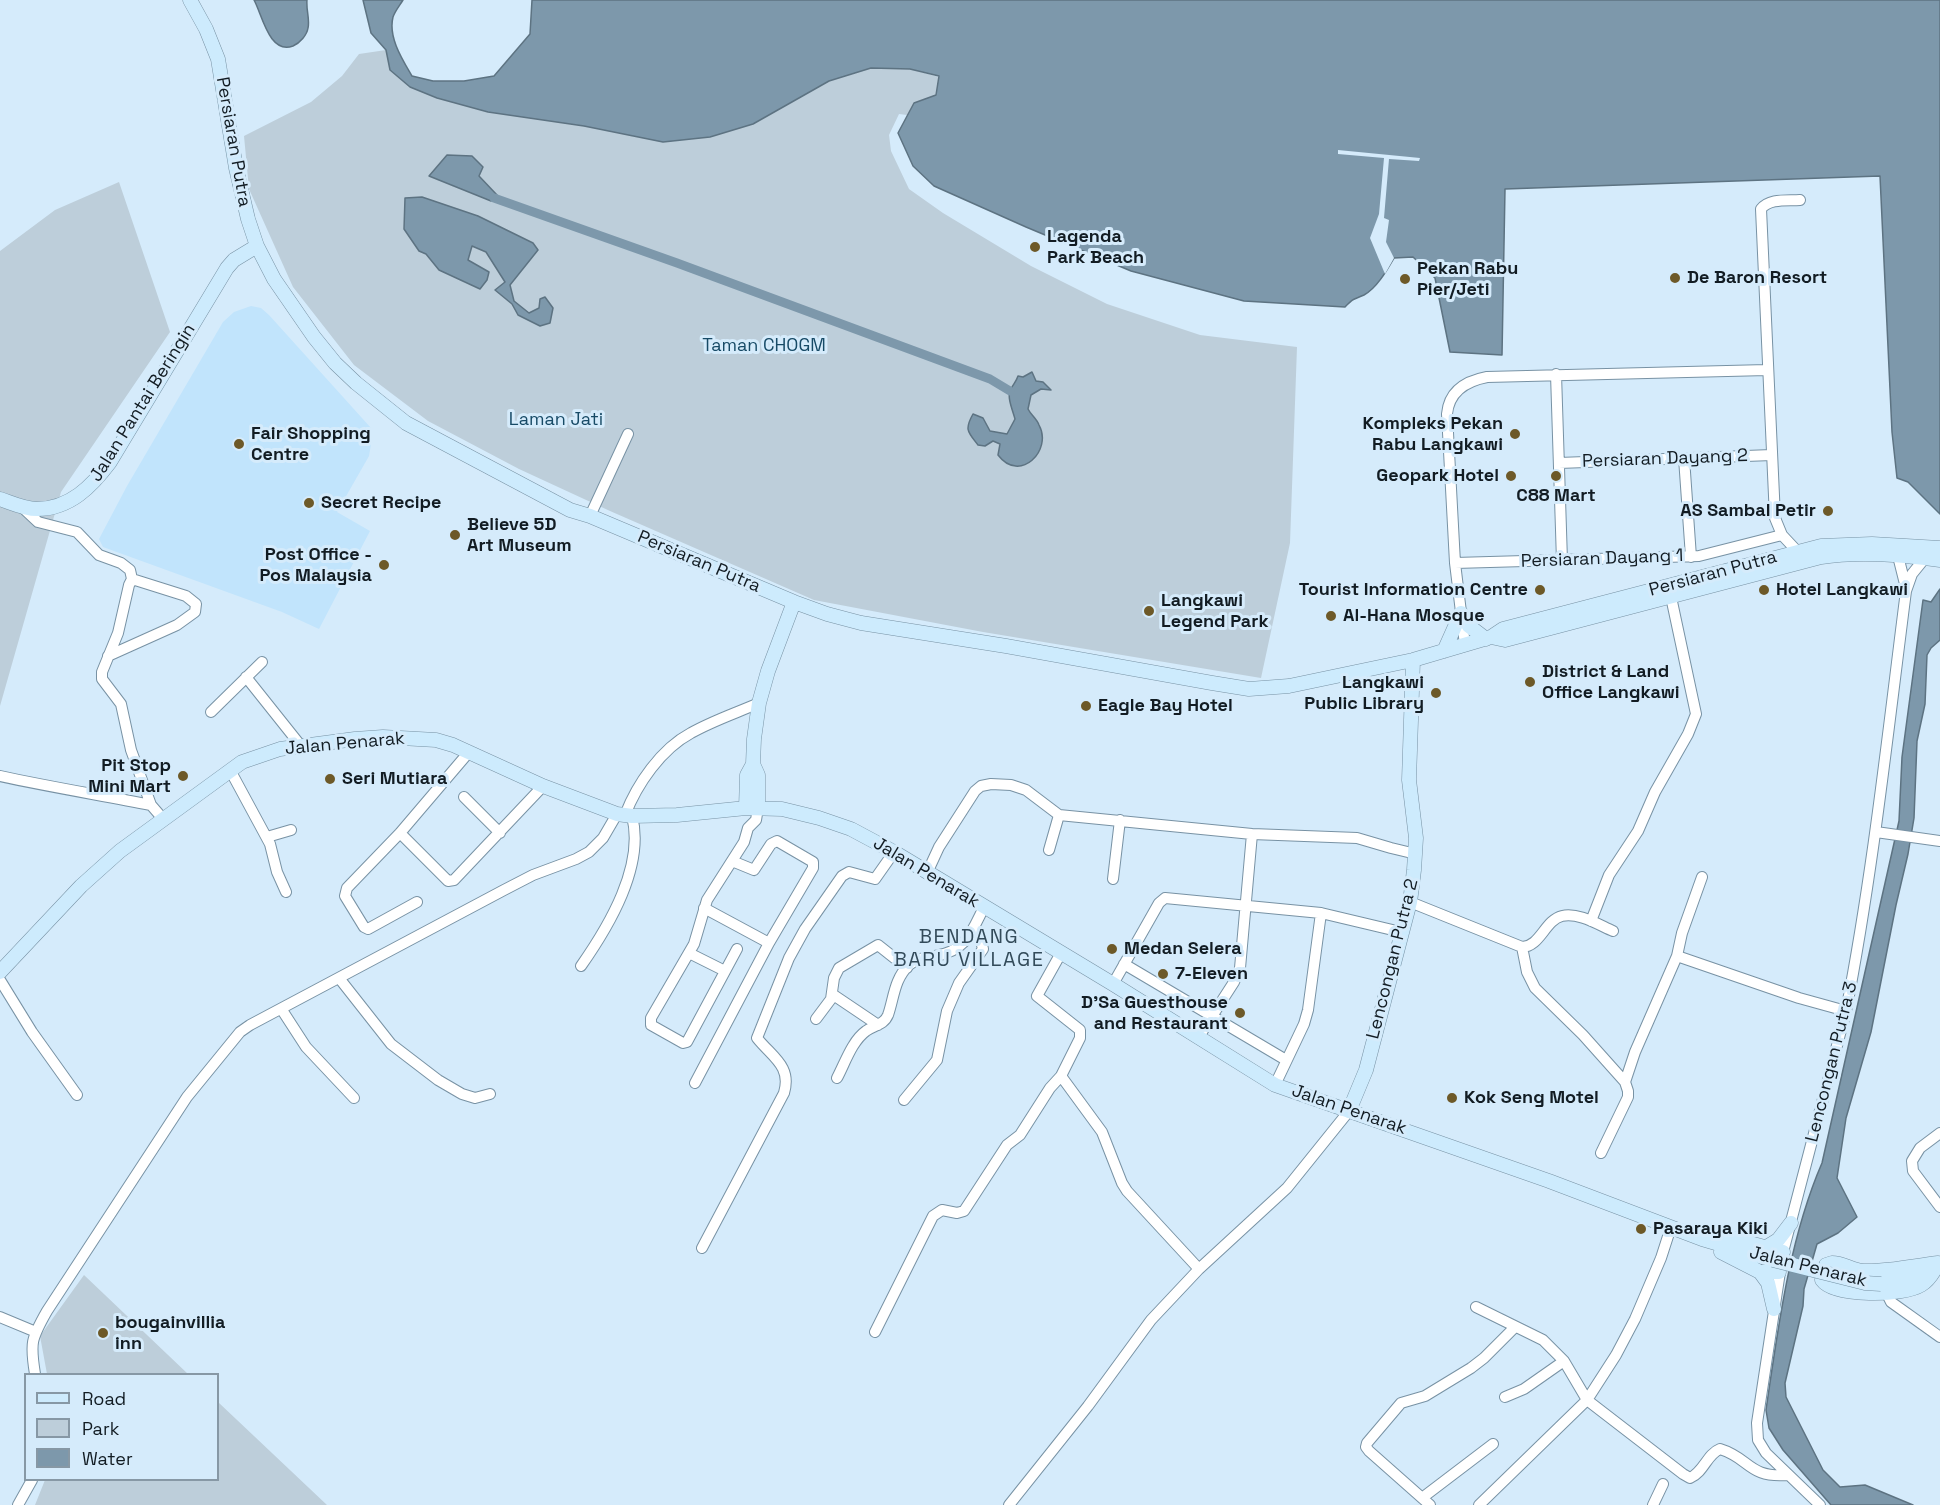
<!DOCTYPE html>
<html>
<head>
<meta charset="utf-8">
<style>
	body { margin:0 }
	#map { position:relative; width:1940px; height:1505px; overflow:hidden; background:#d5ebfb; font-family:"Space Grotesk",sans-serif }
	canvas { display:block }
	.legend { position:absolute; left:24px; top:1373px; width:195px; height:108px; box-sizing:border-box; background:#d5ebfb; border:2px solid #8798a5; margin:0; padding:8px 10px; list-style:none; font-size:18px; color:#121c23 }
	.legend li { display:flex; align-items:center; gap:12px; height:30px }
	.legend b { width:30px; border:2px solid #8798a5 }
</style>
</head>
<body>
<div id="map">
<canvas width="1940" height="1505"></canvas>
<ul class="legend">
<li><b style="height:8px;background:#cdebfd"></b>Road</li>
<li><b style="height:16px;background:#bdceda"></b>Park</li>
<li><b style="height:16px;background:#7d98ab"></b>Water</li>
</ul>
</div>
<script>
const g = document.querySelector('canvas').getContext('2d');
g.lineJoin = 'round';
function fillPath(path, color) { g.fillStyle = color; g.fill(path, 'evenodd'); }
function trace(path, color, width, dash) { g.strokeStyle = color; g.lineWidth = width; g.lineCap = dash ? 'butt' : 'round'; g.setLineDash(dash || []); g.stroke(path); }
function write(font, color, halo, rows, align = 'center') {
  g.font = font + ' "Space Grotesk",sans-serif'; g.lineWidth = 6; g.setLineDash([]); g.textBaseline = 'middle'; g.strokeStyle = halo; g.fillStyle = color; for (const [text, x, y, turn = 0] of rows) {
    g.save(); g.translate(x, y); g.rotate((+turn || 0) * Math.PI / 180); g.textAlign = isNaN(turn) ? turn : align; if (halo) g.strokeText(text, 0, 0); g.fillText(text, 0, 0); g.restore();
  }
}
fillPath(new Path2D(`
	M251,306L261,308L269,315L371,428L372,438L369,456L337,512L370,531L319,629L282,612L103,547L99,539L127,486L223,322L234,312Z`), '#c1e4fc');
fillPath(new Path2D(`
	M386,50L390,70L410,87L437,98L488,112L584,126L663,142L753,124L829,81L871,68L910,69L939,77L936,95L914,103L907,115L899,114L889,135L891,151L909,189L943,213L1031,266L1107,304L1200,335L1297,347L1290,543L1261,678L983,632L814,600L610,511L519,469L428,421L354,365L293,287L249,189L244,136L311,102L342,76L359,54Z
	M119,182L170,332L61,492L0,706V251L55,210Z
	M84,1275L188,1374H47L40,1336Z
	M218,1402L327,1505H35L45,1480H218Z`), '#bdceda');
const water = new Path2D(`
	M254,0H307C306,10 310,19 308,28C307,35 300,43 293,46C269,55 262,14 254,0Z
	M363,0H403C400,5 395,11 393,17C388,37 402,59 412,76L433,81H464L494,76L530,34L532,0H1940V514L1908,482L1897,478L1892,432L1880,176L1505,189L1502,355L1450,352L1435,278L1413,257L1394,258C1387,270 1377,288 1364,295C1353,300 1355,297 1345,307L1244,301L1131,271L1026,227L934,186L913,166L898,133L914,103L936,95L939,76L910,69L871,68L829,81L753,124L710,137L663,142L584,126L488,112L437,98L410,87L390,70L386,50L371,33Z
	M447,155L472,156L483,167L479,176L497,195L491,201L429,176Z
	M422,197L478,216L533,243L538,250L510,285L514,301L529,313L539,308L540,299L545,297L553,308L550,323L540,326L518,315L512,304L495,290L505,282L486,252L472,246L468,260L489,272L487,280L480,289L439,270L426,254L419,251L404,229L405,198Z
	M1032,372L1036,381L1043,382L1051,390L1041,389L1031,395L1028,409C1031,415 1037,419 1039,425C1053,450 1020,484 998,455L1000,444L993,441L985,446L978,445C968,432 964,430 973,414L983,418L990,431L1007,434L1015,419C1013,411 1006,396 1011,389C1014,383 1016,382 1018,376L1023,377Z
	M1940,589V640L1931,648L1927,655L1925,704L1917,741L1914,818L1908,854L1896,905L1871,1032L1846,1118L1837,1178L1857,1217L1838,1233L1817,1244L1804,1289L1803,1306L1785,1383L1786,1397L1823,1470L1840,1487L1865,1485L1913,1505H1831L1783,1450L1769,1428L1766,1410C1778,1329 1789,1239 1822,1163L1899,821L1902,757L1923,600L1931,602Z`);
fillPath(water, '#7d98ab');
trace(water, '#5d7382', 1.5);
fillPath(new Path2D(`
	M1338,150L1420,158L1419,161L1389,159L1384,218L1389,220L1386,242L1394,258L1385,274L1370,238L1379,214L1384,158L1338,154Z`), '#d5ebfb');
trace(new Path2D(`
	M494,198L677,263L990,379L1010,391`), '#7d98ab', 9);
const street = new Path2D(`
	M1556,374L1562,561
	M1684,458L1691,557
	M1559,463L1772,455
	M22,507L38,522L77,532L99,555L121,563L130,570L132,579L129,585L118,633L102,672V679L121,704L131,750L151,805L164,820
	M590,516L628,434
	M1797,551L1782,535L1775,518L1761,209C1770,198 1787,201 1800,200
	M1898,556L1906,588
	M1455,563L1699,556L1782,535
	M1465,645L1455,563L1447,414C1449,391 1466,381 1487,377L1767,370
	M108,656L177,625L195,612L196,604L186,596L132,579
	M246,677L301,746
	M211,712L262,662
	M230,770L270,844L277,872L286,892
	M0,776C50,787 100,795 151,805
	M464,797L500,833
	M625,815C637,784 661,749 691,733C712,721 736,713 759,703
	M1876,832L1940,841
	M400,833L448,881L454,880L543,786
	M267,837L291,830
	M1049,850L1059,815
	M927,873L939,847L975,791L981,786L991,784L1011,785L1026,790L1059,815L1252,834L1357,838L1391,848L1416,854
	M1113,879L1120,820
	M417,902L368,929L364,927L345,896L347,888L400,833L469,752
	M1410,902L1522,947C1540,947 1545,920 1562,916C1578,912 1599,925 1613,931
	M704,908L769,943
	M1591,921L1609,875L1638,831L1655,792L1688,734L1696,714L1671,597
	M1522,947L1527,972L1535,988L1583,1035L1625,1082L1628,1091V1097L1601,1153
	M737,949L687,1042L683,1043L651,1025V1018L694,944L707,900L744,842L748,828L756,820L758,808
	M689,953L725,971
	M1061,953L1037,996L1080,1030V1038L1061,1076L1102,1132L1122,1183L1127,1191L1199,1269
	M1677,956L1799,998L1846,1011
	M1124,964L1286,1060
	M581,966C609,926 645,866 632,816
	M339,978L391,1044L438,1080L462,1094L475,1098L490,1094
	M0,980L32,1032L77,1095
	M1113,984L1159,903L1165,898L1321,913L1401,932
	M832,994L878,1025
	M282,1010L306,1047L354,1098
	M816,1019L831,999L834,978L839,968L878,945L907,968
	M1198,1038L1234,982L1240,968L1252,834
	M837,1078C845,1063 852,1041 866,1031C874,1025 884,1025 888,1015C894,998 894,979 909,965C916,959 925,957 935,956C966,951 971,933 984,907
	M1625,1082L1635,1052L1677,956L1682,933L1702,877
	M695,1083L769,943L813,868V862L777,841L771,844L754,870L732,861
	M1275,1085L1304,1024L1308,1010L1321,913
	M904,1100L937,1060L947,1011L959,983L983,949L981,941L971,934
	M1940,1133L1920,1148L1912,1161L1913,1171L1940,1207
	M702,1248L784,1093C792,1066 772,1057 757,1038L789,958L805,929L842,876L849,872L875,879L894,852
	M1887,1294L1891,1302L1940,1337
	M1476,1307L1543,1340L1564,1361L1587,1400L1683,1474L1690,1478C1704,1472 1707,1454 1720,1449C1750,1458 1748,1478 1787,1475
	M0,1317L36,1332
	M875,1332L933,1216L942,1210L957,1213L964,1211L1007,1145L1020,1135L1050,1088L1061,1076
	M35,1374C30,1343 31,1339 47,1311L187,1097L240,1032L250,1025L504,890L533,875L576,859L589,852L603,838L617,814
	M1505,1397L1524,1389L1564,1361
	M1422,1498L1493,1444
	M18,1505L32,1480
	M1009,1505L1088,1406L1151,1320L1199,1269L1287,1188L1349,1111
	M1430,1505L1369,1451L1366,1447L1367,1443L1401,1403L1425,1396L1471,1368L1484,1358L1515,1327
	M1479,1505L1587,1400L1616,1355L1635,1319L1661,1258L1671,1227
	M1653,1505L1663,1484
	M1820,1505L1766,1453L1758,1440L1757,1423L1783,1252L1846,1011C1873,872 1888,731 1906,591L1912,574L1925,558`);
const secondary = new Path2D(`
	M190,0L206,29L218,59L236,168L248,219L257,246L274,279L314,337L335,363L356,383L406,423L570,510L590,516L794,602L827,614L861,623L1006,646L1212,683L1249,689L1289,686L1413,660L1491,637L1503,629L1821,546L1872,544L1940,548
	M0,499C12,503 24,509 37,509C70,509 92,486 110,462L227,268L234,260L257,246
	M1461,613L1469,626L1486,639
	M1491,637L1505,640L1821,557C1860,551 1901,555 1940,560
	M1444,651L1461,613
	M746,808L747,775L753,764
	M758,808V775L753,764L754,739L759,703L768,671L794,602
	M0,972L81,886L120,851L242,762L280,749L355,739L383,737L436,740L453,745L543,786L617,814L632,816L677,815L746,808L782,809L819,818L851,829L894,852L1113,984L1275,1085L1549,1181L1702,1239L1773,1260
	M1349,1111L1366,1070L1410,902L1414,870L1416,838L1409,780L1413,660
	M1720,1235L1783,1252
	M1765,1248L1778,1240L1791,1223
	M1721,1252L1760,1272H1779
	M1832,1263C1843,1263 1852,1270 1863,1271C1888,1272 1913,1266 1938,1263C1934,1272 1929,1280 1921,1285C1903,1296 1834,1297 1822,1280L1826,1265Z
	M1760,1272L1768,1283L1774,1309
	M1881,1284C1900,1284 1917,1277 1932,1267`);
trace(street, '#7892a4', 12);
trace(secondary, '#7892a4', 15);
trace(street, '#fff', 10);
trace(secondary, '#cdebfd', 14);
const secondaryBridge = new Path2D(`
	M1773,1260L1865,1283L1881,1284`);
trace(secondaryBridge, '#7892a4', 15, []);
trace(secondaryBridge, '#cdebfd', 14);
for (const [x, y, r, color] of [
	[1035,247,6,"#6d5928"],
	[1675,278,6,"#6d5928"],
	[1405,279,6,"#6d5928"],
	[1515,434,6,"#6d5928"],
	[239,444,6,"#6d5928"],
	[1511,476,6,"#6d5928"],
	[1556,476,6,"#6d5928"],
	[309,503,6,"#6d5928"],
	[1828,511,6,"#6d5928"],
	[455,535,6,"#6d5928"],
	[384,565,6,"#6d5928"],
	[1540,590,6,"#6d5928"],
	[1764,590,6,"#6d5928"],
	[1149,611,6,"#6d5928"],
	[1331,616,6,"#6d5928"],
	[1530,682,6,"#6d5928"],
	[1436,693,6,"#6d5928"],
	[1086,706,6,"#6d5928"],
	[183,776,6,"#6d5928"],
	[330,779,6,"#6d5928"],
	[1112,949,6,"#6d5928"],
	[1163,974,6,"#6d5928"],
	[1240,1013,6,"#6d5928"],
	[1452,1098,6,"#6d5928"],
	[1641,1229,6,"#6d5928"],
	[103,1333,6,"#6d5928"]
]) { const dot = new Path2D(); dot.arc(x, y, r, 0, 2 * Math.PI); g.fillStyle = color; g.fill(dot); trace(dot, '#d5ebfb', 2); }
write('18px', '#121c23', '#d5ebfb', [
	["Persiaran Putra",233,142,80],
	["Jalan Pantai Beringin",143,403,-58],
	["Persiaran Dayang 2",1665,459,-2],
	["Persiaran Dayang 1",1602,559,-2],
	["Persiaran Putra",699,562,23],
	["Persiaran Putra",1713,574,-15],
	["Jalan Penarak",345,744,-5],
	["Jalan Penarak",926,873,31],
	["Lencongan Putra 2",1393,959,-76],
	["Lencongan Putra 3",1832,1062,-76],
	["Jalan Penarak",1349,1110,19],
	["Jalan Penarak",1808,1267,14]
]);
write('bold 18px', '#121c23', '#d5ebfb', [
	["Lagenda",1047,237],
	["Park Beach",1047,258],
	["Pekan Rabu",1417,269],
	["Pier/Jeti",1417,290],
	["De Baron Resort",1687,278],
	["Kompleks Pekan",1503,424,"right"],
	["Rabu Langkawi",1503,445,"right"],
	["Fair Shopping",251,434],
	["Centre",251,455],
	["Geopark Hotel",1499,476,"right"],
	["C88 Mart",1556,496,"center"],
	["Secret Recipe",321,503],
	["AS Sambal Petir",1816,511,"right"],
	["Believe 5D",467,525],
	["Art Museum",467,546],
	["Post Office -",372,555,"right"],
	["Pos Malaysia",372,576,"right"],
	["Tourist Information Centre",1528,590,"right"],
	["Hotel Langkawi",1776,590],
	["Langkawi",1161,601],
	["Legend Park",1161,622],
	["Al-Hana Mosque",1343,616],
	["District & Land",1542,672],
	["Office Langkawi",1542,693],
	["Langkawi",1424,683,"right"],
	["Public Library",1424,704,"right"],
	["Eagle Bay Hotel",1098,706],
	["Pit Stop",171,766,"right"],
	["Mini Mart",171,787,"right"],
	["Seri Mutiara",342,779],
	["Medan Selera",1124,949],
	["7-Eleven",1175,974],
	["D'Sa Guesthouse",1228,1003,"right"],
	["and Restaurant",1228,1024,"right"],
	["Kok Seng Motel",1464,1098],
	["Pasaraya Kiki",1653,1229],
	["bougainvillia",115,1323],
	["inn",115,1344]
], 'left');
write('18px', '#174a66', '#d5ebfb', [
	["Taman CHOGM",764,346],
	["Laman Jati",556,420]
]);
g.letterSpacing = '1.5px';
write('20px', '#334b5a', '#d5ebfb', [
	["BENDANG",969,938],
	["BARU VILLAGE",969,961]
]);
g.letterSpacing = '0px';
</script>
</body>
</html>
